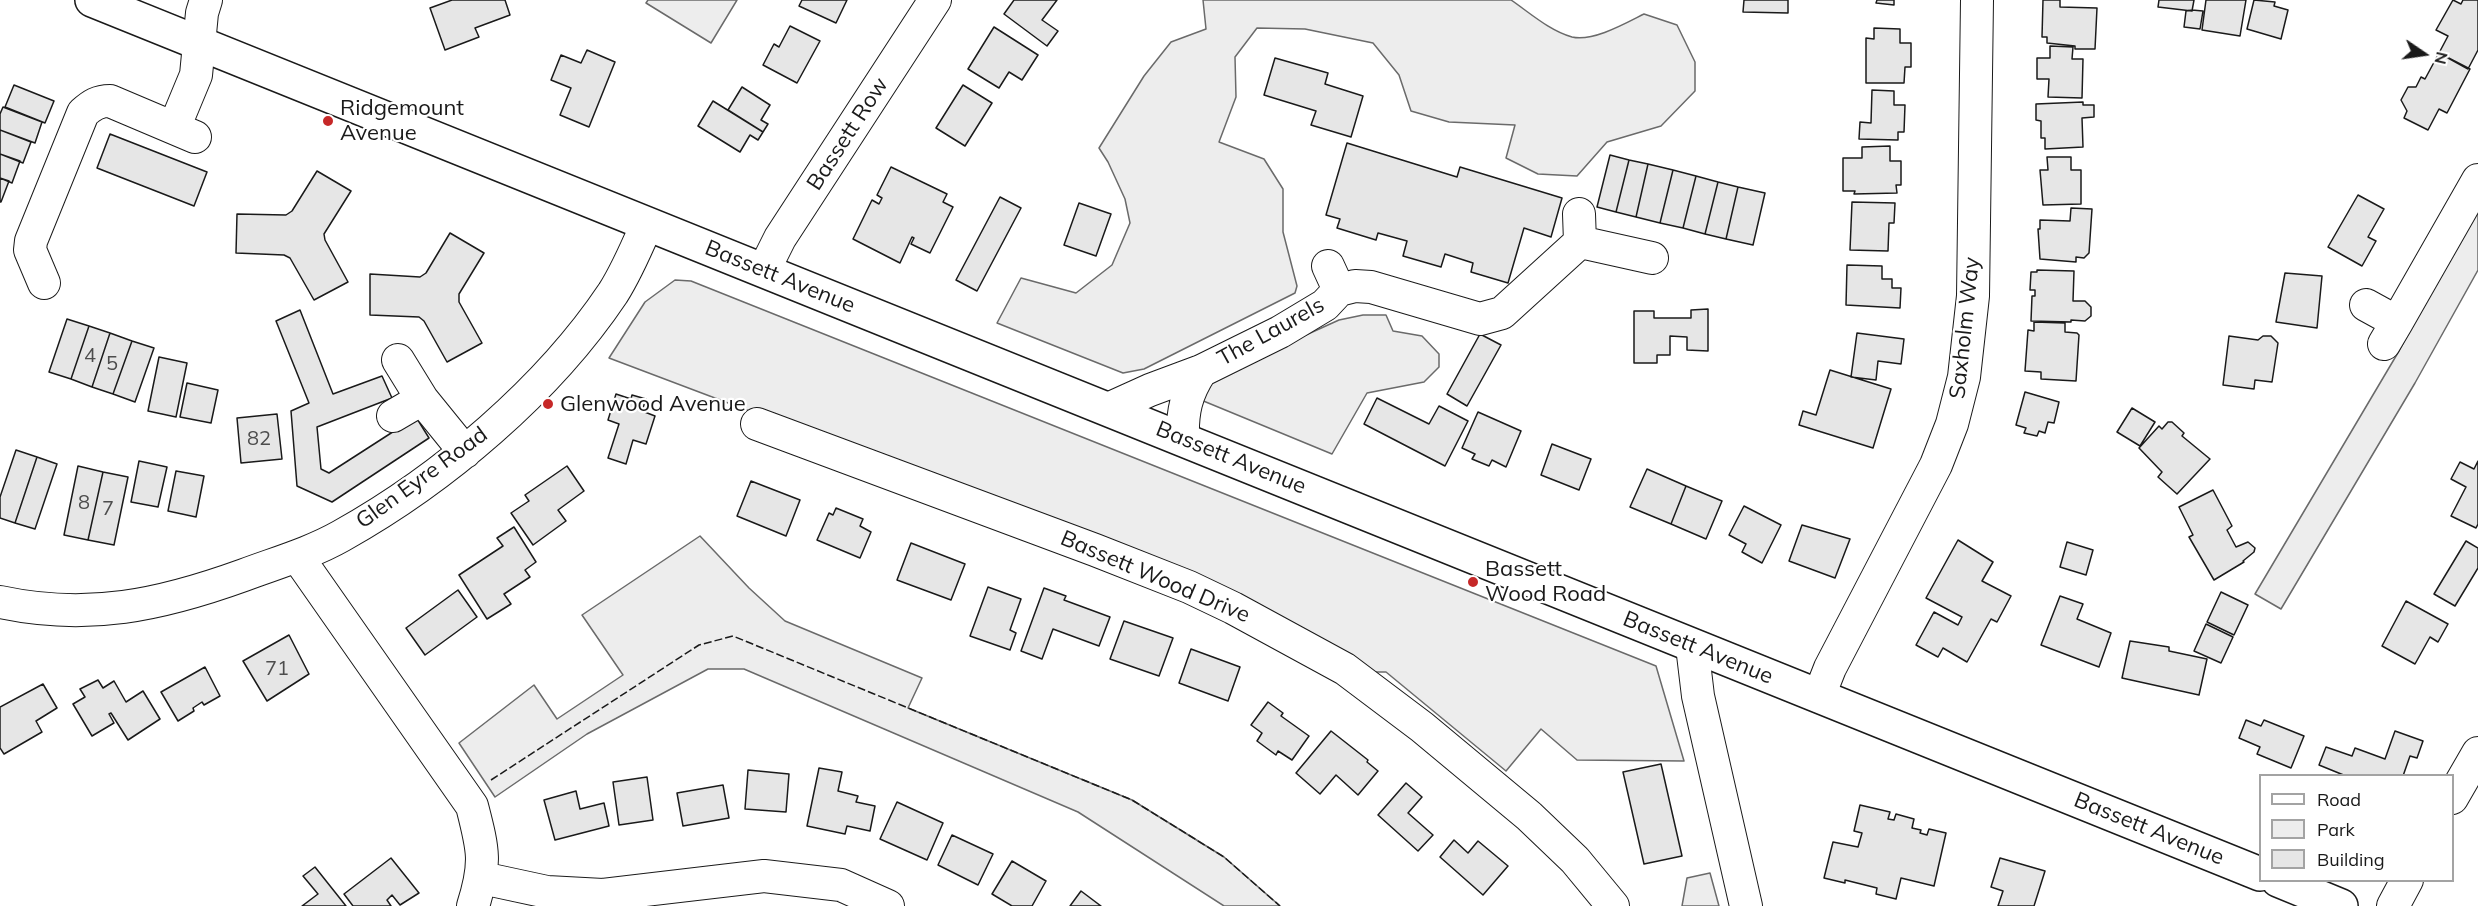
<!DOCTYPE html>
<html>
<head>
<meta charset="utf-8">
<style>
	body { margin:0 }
	#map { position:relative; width:2478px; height:906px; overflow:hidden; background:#fff; font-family:Mulish,sans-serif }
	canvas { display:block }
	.legend { position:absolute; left:2259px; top:774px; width:195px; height:108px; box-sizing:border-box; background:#fff; border:2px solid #a3a3a3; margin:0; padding:8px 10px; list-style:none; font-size:18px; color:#1a1a1a }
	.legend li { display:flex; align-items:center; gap:12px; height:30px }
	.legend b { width:30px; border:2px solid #a3a3a3 }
	.north { position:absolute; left:2394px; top:24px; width:60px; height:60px; -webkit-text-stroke:4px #fff; paint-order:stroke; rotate:103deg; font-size:16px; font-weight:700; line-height:24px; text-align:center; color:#1a1a1a }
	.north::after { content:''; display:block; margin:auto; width:21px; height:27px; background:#1a1a1a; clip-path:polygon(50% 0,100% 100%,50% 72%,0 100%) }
</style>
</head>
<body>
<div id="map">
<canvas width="2478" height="906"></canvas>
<ul class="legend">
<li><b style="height:8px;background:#fff"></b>Road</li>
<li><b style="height:16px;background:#ededed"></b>Park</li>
<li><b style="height:16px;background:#e6e6e6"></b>Building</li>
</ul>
<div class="north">N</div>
</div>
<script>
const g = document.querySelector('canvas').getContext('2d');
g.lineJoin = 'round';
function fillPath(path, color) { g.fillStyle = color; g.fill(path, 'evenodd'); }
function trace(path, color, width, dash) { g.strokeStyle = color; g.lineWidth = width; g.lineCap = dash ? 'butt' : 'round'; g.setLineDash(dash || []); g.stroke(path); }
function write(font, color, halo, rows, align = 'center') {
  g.font = font + ' Mulish,sans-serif'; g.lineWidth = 4.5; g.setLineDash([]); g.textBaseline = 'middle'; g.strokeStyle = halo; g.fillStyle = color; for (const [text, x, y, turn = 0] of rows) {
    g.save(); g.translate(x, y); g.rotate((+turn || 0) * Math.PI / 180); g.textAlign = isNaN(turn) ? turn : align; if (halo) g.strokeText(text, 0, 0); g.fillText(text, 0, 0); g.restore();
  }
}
const green = new Path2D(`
	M648,0H737L711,43L646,3Z
	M1203,0H1511C1530,13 1550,31 1572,37C1593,42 1626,23 1644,14L1677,25L1695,62V91L1661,126L1607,142L1577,176L1538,174L1506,158L1515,125L1449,122L1411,111L1399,75L1373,43L1305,29L1257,28L1235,57L1236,97L1219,142L1264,159L1283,189V232L1297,286L1295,293L1144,369L1123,373L997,323L1021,278L1076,293L1112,265L1130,223L1125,199L1108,162L1099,148L1144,76L1171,42L1206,29Z
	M2478,206V270L2415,383L2281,609L2255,594L2399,351Z
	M675,280L691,281L1656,666L1684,761L1577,760L1541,729L1506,771L1386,672H1367L1210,585L609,358L645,302Z
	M1363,315H1386L1393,331L1422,336L1439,354V367L1424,382L1367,393L1332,454L1201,400L1213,377L1339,320Z
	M700,536L749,588L785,621L922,678L908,708L1132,800L1224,857L1280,906H1224L1078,812L744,669H708L587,734L495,797L459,743L534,685L557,719L623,675L582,615Z
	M1710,873L1719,906H1682L1687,878Z`);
fillPath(green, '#ededed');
trace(green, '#6a6a6a', 1.5);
const building = new Path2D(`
	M452,0H505L510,15L475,28L479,37L445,50L430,8Z
	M802,0H847L836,23L799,6Z
	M1014,0H1057L1042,20L1058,31L1047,46L1004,14Z
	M1744,0H1788V13L1743,12Z
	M1877,0H1894V5L1876,3Z
	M2043,0H2060V7L2097,8L2095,49H2075V46L2047,43V37H2042Z
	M2159,0H2194L2192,11L2158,7Z
	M2206,0H2246L2240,36L2202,30Z
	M2254,0L2275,2L2274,6L2288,10L2281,39L2247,29Z
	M2453,0L2461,4L2463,0H2478V50L2468,69L2439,53L2448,36L2436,30Z
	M2192,10L2203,11L2200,29L2184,27L2186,11Z
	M790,26L820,41L797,83L763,65L774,44L779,47Z
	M994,27L1038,55L1022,80L1009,72L999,88L968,69Z
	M1874,28L1900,29V43H1911V67H1905L1904,83H1866V38L1874,39Z
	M2050,46L2073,47L2072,59H2083L2082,98L2048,97L2049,79H2037V58H2050Z
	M587,50L615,62L589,127L560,115L571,88L551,80L561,55L581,63Z
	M2439,53L2470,69L2447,113L2439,109L2428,130L2404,118L2407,111L2401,100L2408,87H2416L2421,77L2425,79Z
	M1275,58L1328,73L1325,84L1363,96L1351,137L1311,125L1316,111L1264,95Z
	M14,85L54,101L45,123L5,107Z
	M963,85L992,103L965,146L936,128Z
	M742,87L770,105L761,120L768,124L763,132L728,110Z
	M1872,90L1894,91V105H1905L1904,132H1898V140L1859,139L1860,122L1871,123Z
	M713,101L763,132L758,140L750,135L740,152L698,126Z
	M2083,102V105H2094V117L2082,118L2083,147L2045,149V138H2041V121L2036,120V104Z
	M3,107L42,122L35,143L0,130V114Z
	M0,130L31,142L23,163L0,154Z
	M110,134L207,172L194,206L97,168Z
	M1347,143L1457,177L1460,167L1562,198L1551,237L1524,228L1508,283L1471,272L1473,263L1445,254L1441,267L1403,256L1407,241L1378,233L1376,240L1337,228L1340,219L1326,215Z
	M1890,146V161H1901V185H1896L1897,193L1854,194L1855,191H1843V158H1862V147Z
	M0,154L20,161L12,183L0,178Z
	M1610,155L1629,160L1616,212L1597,207Z
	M2047,157H2071V170H2081V204L2043,205L2040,170H2048Z
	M1629,160L1648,164L1636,217L1616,212Z
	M1648,164L1673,170L1660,223L1636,217Z
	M891,167L947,194L943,202L953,207L930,253L911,244L914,238L912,237L900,263L853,239L872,200L879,204L882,198L877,195Z
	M1673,170L1696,176L1683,228L1660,223Z
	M317,171L351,191L324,234L325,240L348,282L314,300L290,258L284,255L236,253L237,214L286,215L292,211Z
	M1696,176L1718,182L1705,234L1683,228Z
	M0,178L9,181L1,202H0Z
	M1718,182L1738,187L1726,239L1705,234Z
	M1738,187L1765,193L1753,245L1726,239Z
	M2358,195L2384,209L2368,237L2376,241L2362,266L2328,247Z
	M1000,197L1021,208L977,291L956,280Z
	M1852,202L1895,203L1894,223H1889L1888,251L1850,250Z
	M1079,203L1111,214L1096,256L1064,245Z
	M2071,208L2092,209L2089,253L2084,258L2076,257V262L2040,259L2038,229H2040V220L2070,221Z
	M450,233L484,253L459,294V302L482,343L447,362L424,321L419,317L370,315V274L420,277L426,273Z
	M1847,265L1882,266V279H1892V288H1901L1900,308L1846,305Z
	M2037,270L2074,271L2073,301H2085L2091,307V316L2085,321L2071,320V322L2031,321L2032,296H2035V290H2030L2031,272H2037Z
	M2285,273L2322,276L2317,328L2276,322Z
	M1708,309V351L1687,350V337L1670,336V355H1657V363H1634V311H1654V318H1691V310Z
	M300,310L333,394L382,376L392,398L317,427L321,469L329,473L416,417L429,438L332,502L297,486L291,411L309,403L276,321Z
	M67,319L89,326L71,379L49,372Z
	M2034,322L2065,323V332L2077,333L2079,335L2076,381L2041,379V372L2025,371L2028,330L2034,331Z
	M89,326L110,333L92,387L71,379Z
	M110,333L132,341L113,394L92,387Z
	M1857,333L1904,339L1901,364L1878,361L1876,380L1851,377Z
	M1480,334L1501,345L1467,406L1447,394Z
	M2229,336L2258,340L2263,336H2271L2278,343L2272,382L2255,380L2254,389L2223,385Z
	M132,341L154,348L135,402L113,394Z
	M159,357L187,363L176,417L148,411Z
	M1830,370L1891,389L1873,448L1799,425L1803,411L1816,415Z
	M187,383L218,390L211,423L180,417Z
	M2025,392L2059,402L2054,423L2048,422L2045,433L2039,431L2037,436L2024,433L2026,428L2016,425Z
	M616,394L631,399L632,395L646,399L642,411L655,416L646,444L633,440L626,464L608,458L619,424L608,420Z
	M1377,398L1429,424L1439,406L1468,421L1445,466L1364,424Z
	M2132,408L2155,422L2140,446L2117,432Z
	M1478,412L1521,431L1506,467L1492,460L1489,466L1472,459L1475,454L1462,448Z
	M277,414L282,459L241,463L237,418Z
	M2168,422H2172L2184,433L2182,436L2210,459L2177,494L2158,477L2162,472L2139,448L2159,426L2162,429Z
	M1552,444L1591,459L1579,490L1541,475Z
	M16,450L37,457L15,523L0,518V497Z
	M37,457L57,464L35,529L15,523Z
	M139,461L167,467L158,507L131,502Z
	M2478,461V524L2476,528L2451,516L2466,487L2451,479L2460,462L2474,469Z
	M78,466L103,472L88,540L64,535Z
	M567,466L584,491L558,510L566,521L533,545L511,513L529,501L525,495Z
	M1647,469L1686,486L1671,524L1630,507Z
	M176,471L204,476L196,517L168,511Z
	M103,472L128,477L114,545L88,540Z
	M751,481L800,500L786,536L737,516Z
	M1686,486L1722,501L1706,539L1671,524Z
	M2213,490L2232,526L2227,530L2236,547L2248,542L2255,548L2254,552L2243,561L2244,562L2214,580L2189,537L2193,535L2179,507Z
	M1744,506L1781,525L1762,563L1742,552L1746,544L1729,535Z
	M836,508L863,519L860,526L871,532L860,558L817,540L829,513L833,515Z
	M1802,525L1850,539L1835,578L1789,561Z
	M514,527L536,562L525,570L530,577L504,594L511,604L487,619L459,575L503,546L497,538Z
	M1958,540L1993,562L1982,581L2011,596L1997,622L1991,619L1967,662L1943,648L1938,657L1916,645L1934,612L1958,625L1962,617L1926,598Z
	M2466,541L2478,548V568L2455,606L2434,594Z
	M2067,542L2093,550L2086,575L2060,567Z
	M911,543L965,564L951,600L897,580Z
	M988,587L1021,599L1010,630L1016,633L1010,650L970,636Z
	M1044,588L1066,596L1064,600L1110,617L1099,646L1053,629L1042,659L1021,651Z
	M458,590L477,617L425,655L406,628Z
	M2221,592L2248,605L2234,635L2207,622Z
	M2060,596L2083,604L2077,619L2111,633L2099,667L2041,645Z
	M2406,601L2448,624L2438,642L2430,637L2415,664L2382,646Z
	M1124,621L1173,638L1159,676L1110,659Z
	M2206,624L2233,637L2221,663L2194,651Z
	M289,635L309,674L267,701L243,661Z
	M2130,641L2169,647V651L2207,659L2199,695L2122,678Z
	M1191,649L1240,667L1228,701L1179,683Z
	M205,667L220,696L204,705L202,702L193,708L194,711L178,721L161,692Z
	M98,680L103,688L114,681L126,702L143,691L160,719L128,740L111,713L109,714L114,723L92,736L73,704L85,697L80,689Z
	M43,684L57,708L36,721L42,732L4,754L0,748V707Z
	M1268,702L1283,713L1281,716L1309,736L1292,760L1278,751L1276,755L1257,741L1262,733L1251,725Z
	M2246,720L2261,726L2264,720L2304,736L2291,768L2257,754L2260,747L2239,738Z
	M1331,731L1368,760L1367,762L1378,771L1358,795L1336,775L1320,794L1296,773Z
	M2395,731L2423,741L2417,758L2410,756L2403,776H2346L2319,765L2326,747L2352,756L2355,748L2385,759Z
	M1661,764L1682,856L1644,864L1623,772Z
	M819,768L842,772L838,791L858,796L856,802L875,806L870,831L847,826L845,834L807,826Z
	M748,770L789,774L786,812L745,809Z
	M647,777L653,820L619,825L613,782Z
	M1406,783L1422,797L1408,813L1433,835L1418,851L1378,815Z
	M723,785L729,818L683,826L677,793Z
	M576,791L580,809L604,803L609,826L555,840L544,800Z
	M897,802L943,823L927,860L880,839Z
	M1860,805L1890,812L1888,819L1894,820L1896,814L1914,819L1912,828L1921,830L1920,833L1927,835L1929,829L1946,833L1934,886L1901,878L1896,899L1876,894L1877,888L1845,880V883L1824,878L1833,842L1858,847L1862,833L1854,831Z
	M952,835L993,854L978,885L938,865Z
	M1454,840L1468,853L1478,841L1508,866L1483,895L1440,857Z
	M391,858L419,893L400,905L392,895L387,900L391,906H353L344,894Z
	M2000,858L2045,871L2034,906H1998L2003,891L1991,887Z
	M1012,861L1046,881L1032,906H1012L992,894Z
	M315,867L346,906H302L318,894L303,876Z
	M1081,891L1101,906H1070Z`);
fillPath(building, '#e6e6e6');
trace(building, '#1a1a1a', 1.5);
const minor = new Path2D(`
	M174,128L196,75L202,13L206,0
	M1579,214L1580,242
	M1328,266L1339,290
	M764,270L780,238L935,0
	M44,283L30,250L31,241L83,113C92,105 98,101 110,101L195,137
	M1339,290L1355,286L1371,287L1480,319L1502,313L1580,242L1652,258
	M2366,305L2397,322L2384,344
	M2397,322L2478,180
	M398,360L422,399L465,452
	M1108,409L1150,390L1201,371L1280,332L1325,305L1339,290
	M393,416L422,399
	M757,424L1095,550L1189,587L1233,608L1345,669L1422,727L1529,816L1575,860L1613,906
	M1183,439C1182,412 1186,394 1201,371
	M297,556L472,806C483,849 487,862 473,906
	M0,602C88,621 161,605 244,575C276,563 311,553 341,536C443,479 548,390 613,293C627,271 637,247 647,224
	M1692,646L1698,696L1746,906
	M1819,696L1830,668L1936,465L1952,424L1964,377L1973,296L1977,0
	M2452,798L2478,753
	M482,878L547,892L603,895L764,876L841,885L888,906
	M2393,906L2407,880`);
const major = new Path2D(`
	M92,0L2260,874
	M2278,880L2341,906`);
trace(minor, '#1a1a1a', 34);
trace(major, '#1a1a1a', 36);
trace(minor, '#fff', 32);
trace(major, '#fff', 33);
trace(new Path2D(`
	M491,780L699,645L733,636L1132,800L1224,857L1280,906`), '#1a1a1a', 1.5, [8, 3]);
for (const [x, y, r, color] of [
	[328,121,6,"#c62828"],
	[548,404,6,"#c62828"],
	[1473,582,6,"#c62828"]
]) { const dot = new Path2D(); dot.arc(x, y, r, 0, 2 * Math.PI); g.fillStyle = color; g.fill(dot); trace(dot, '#fff', 2); }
write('20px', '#4d4d4d', null, [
	["4",90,356],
	["5",112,364],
	["82",259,439],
	["8",84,503],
	["7",108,509],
	["71",277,669]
]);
write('22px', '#1a1a1a', '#fff', [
	["Ridgemount",340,108],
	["Avenue",340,133],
	["Glenwood Avenue",560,404],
	["Bassett",1485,569],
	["Wood Road",1485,594]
], 'left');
write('22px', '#1a1a1a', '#fff', [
	["Bassett Row",848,134,-57],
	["Bassett Avenue",780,277,22],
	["Saxholm Way",1965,328,-84],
	["The Laurels",1271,332,-29],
	["Bassett Avenue",1231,458,22],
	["Glen Eyre Road",422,478,-36],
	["Bassett Wood Drive",1155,577,23],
	["Bassett Avenue",1698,648,22],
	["Bassett Avenue",2149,829,22]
]);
</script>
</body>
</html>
